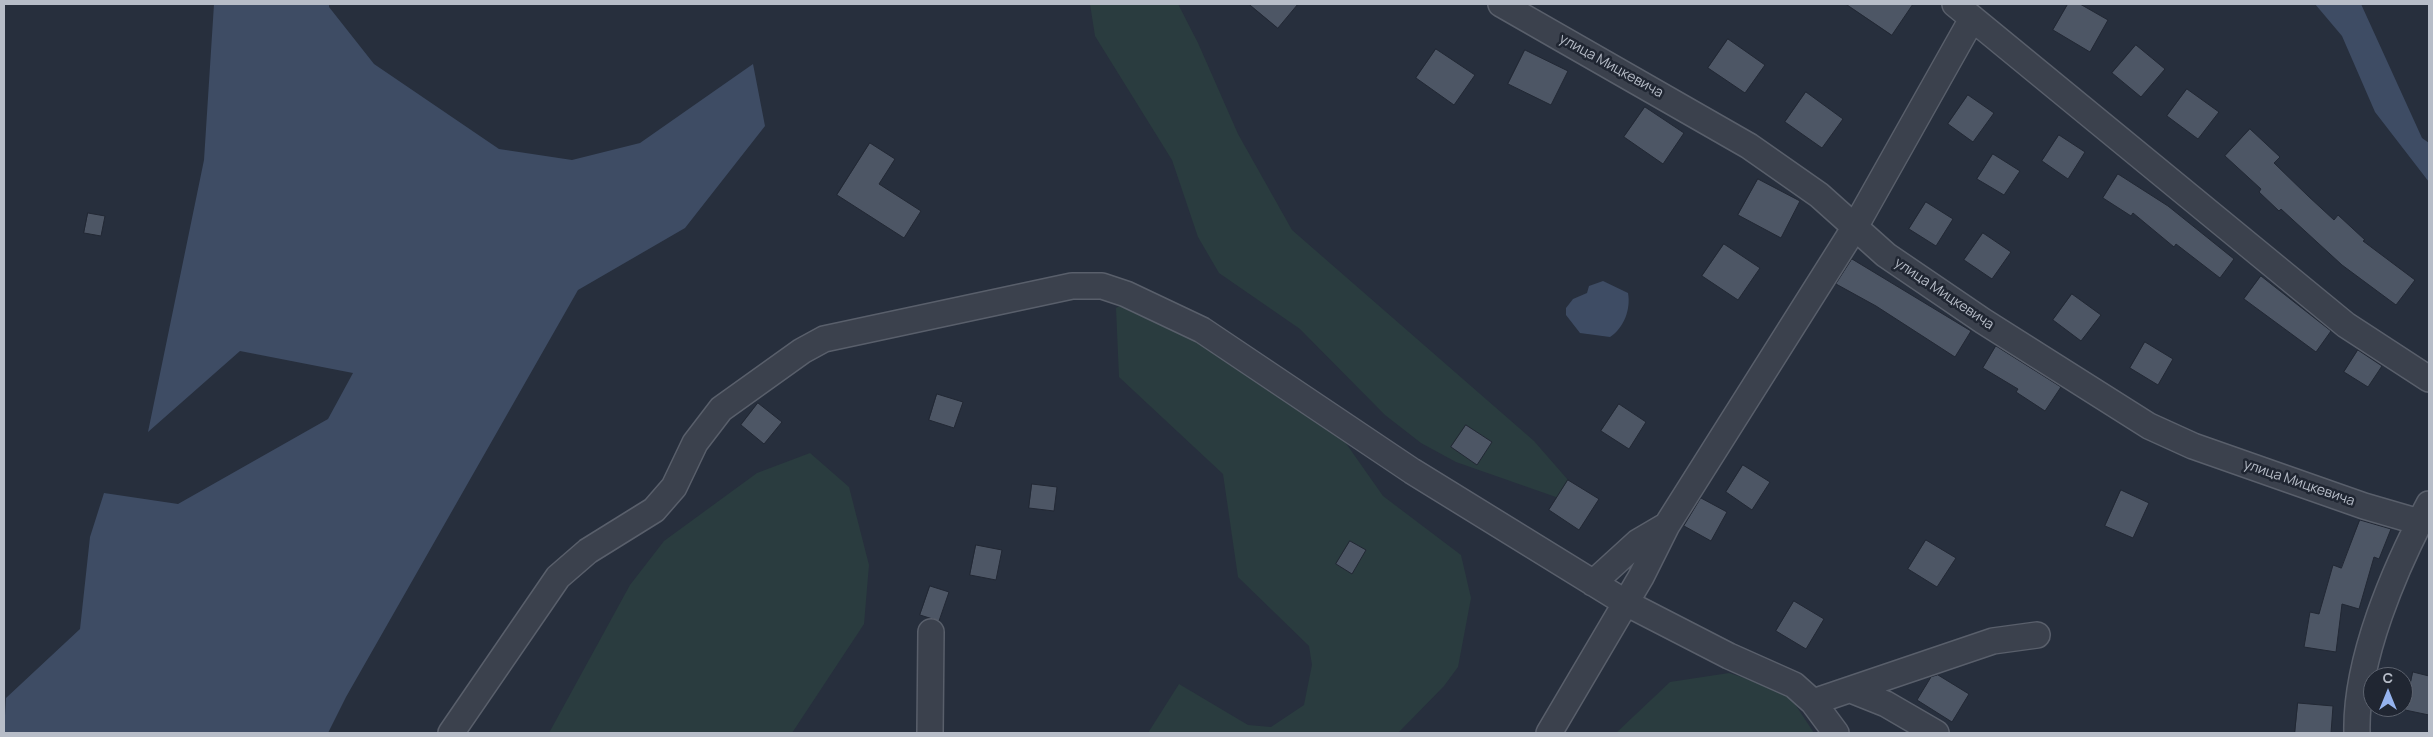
<!DOCTYPE html>
<html>
<head>
<meta charset="utf-8">
<style>
	body { margin:0 }
	#map { position:relative; width:2433px; height:737px; overflow:hidden; background:#272f3d; font-family:Manrope,sans-serif }
	canvas { display:block }
	.frame { position:absolute; inset:0; border:5px solid #b7bdc8; pointer-events:none }
	.north { position:absolute; left:2363px; top:667px; width:50px; height:50px; box-sizing:border-box; background:#202632; border:1px solid #5c626e; border-radius:50%; rotate:0deg; font-size:14px; font-weight:700; line-height:20px; text-align:center; color:#b7bdc8 }
	.north::after { content:''; display:block; margin:auto; width:18px; height:22px; background:#95b3ee; clip-path:polygon(50% 0,100% 100%,50% 72%,0 100%) }
</style>
</head>
<body>
<div id="map">
<canvas width="2433" height="737"></canvas>
<div class="frame"></div>
<div class="north">С</div>
</div>
<script>
const g = document.querySelector('canvas').getContext('2d');
g.lineJoin = 'round';
function fillPath(path, color) { g.fillStyle = color; g.fill(path, 'evenodd'); }
function trace(path, color, width, dash) { g.strokeStyle = color; g.lineWidth = width; g.lineCap = dash ? 'butt' : 'round'; g.setLineDash(dash || []); g.stroke(path); }
function write(font, color, halo, rows, align = 'center') {
  g.font = font + ' Manrope,sans-serif'; g.lineWidth = 5; g.setLineDash([]); g.textBaseline = 'middle'; g.strokeStyle = halo; g.fillStyle = color; for (const [text, x, y, turn = 0] of rows) {
    g.save(); g.translate(x, y); g.rotate((+turn || 0) * Math.PI / 180); g.textAlign = isNaN(turn) ? turn : align; if (halo) g.strokeText(text, 0, 0); g.fillText(text, 0, 0); g.restore();
  }
}
fillPath(new Path2D(`
	M1090,4H1178L1198,43L1238,134L1292,230L1534,441L1568,480L1573,503L1456,462L1421,443L1385,415L1300,329L1219,273L1198,237L1172,160L1095,36Z
	M1135,298L1319,405L1383,496L1461,555L1471,598L1458,667L1444,686L1398,733H1148L1179,684L1248,725L1271,727L1304,705L1312,665L1309,646L1238,577L1223,474L1119,377L1116,308Z
	M810,453L849,487L869,565L864,624L792,733H549L630,585L664,541L757,473Z
	M1729,673L1787,692L1814,733H1616L1670,682Z`), '#2a3c3f');
fillPath(new Path2D(`
	M214,4H329V7L374,64L499,149L572,160L640,143L753,64L765,126L685,228L578,290L346,697L328,733H4L6,698L80,629L90,537L104,493L178,504L328,419L353,373L240,351L148,432L204,160Z
	M2315,4H2361L2422,138L2429,143V182L2375,112L2342,36Z
	M1603,281L1628,293C1631,309 1624,328 1610,337L1580,333L1566,315V308L1573,299L1587,293L1589,286Z`), '#3e4c64');
const building = new Path2D(`
	M1249,4H1298L1278,28Z
	M1846,4H1913L1892,35Z
	M2068,4H2080L2108,20L2090,52L2053,30Z
	M1728,39L1765,65L1745,93L1708,68Z
	M2136,45L2165,69L2141,97L2112,73Z
	M1436,49L1475,75L1454,105L1416,78Z
	M1525,50L1568,71L1551,105L1508,84Z
	M2187,89L2219,112L2198,139L2167,116Z
	M1806,92L1843,119L1822,148L1785,122Z
	M1968,95L1994,113L1973,142L1948,124Z
	M1645,107L1684,133L1663,164L1624,137Z
	M2250,129L2280,157L2274,163L2308,196L2334,220L2338,215L2365,240L2363,241L2415,280L2396,305L2342,265L2281,209L2279,211L2259,192L2261,189L2225,156Z
	M2059,135L2085,152L2068,179L2042,161Z
	M870,143L895,159L879,184L921,211L904,238L837,195Z
	M1993,154L2020,171L2004,195L1977,179Z
	M2118,174L2168,206L2234,259L2220,278L2176,244L2174,247L2133,213L2131,216L2103,198Z
	M1758,179L1800,201L1781,238L1738,215Z
	M1926,202L1953,219L1936,246L1909,229Z
	M88,213L105,216L101,236L84,233Z
	M1983,233L2011,252L1992,279L1964,260Z
	M1724,244L1760,268L1738,300L1702,276Z
	M1852,259L1971,331L1955,357L1876,306L1836,284Z
	M2261,276L2331,331L2316,352L2244,299Z
	M2072,294L2101,315L2081,341L2053,320Z
	M2145,342L2173,359L2158,385L2130,368Z
	M1996,346L2061,387L2045,411L2016,392L2018,389L1983,368Z
	M2358,350L2382,366L2368,387L2344,372Z
	M937,394L963,402L954,428L929,420Z
	M758,403L782,422L764,444L741,425Z
	M1619,404L1646,422L1629,449L1601,431Z
	M1466,425L1492,442L1477,465L1451,447Z
	M1743,465L1770,482L1752,510L1726,492Z
	M1568,480L1599,499L1579,530L1549,510Z
	M1032,484L1057,487L1054,511L1029,508Z
	M2121,490L2149,503L2133,538L2105,526Z
	M1701,498L1727,512L1711,541L1684,526Z
	M2360,520L2391,529L2379,559L2374,557L2359,609L2342,604L2336,652L2304,647L2310,612L2319,614L2333,565L2341,568Z
	M1926,540L1956,558L1937,587L1908,569Z
	M1350,541L1366,550L1352,574L1336,564Z
	M976,545L1002,550L996,580L970,575Z
	M930,586L949,592L939,621L920,615Z
	M1794,601L1824,619L1806,649L1776,631Z
	M2413,672L2429,676V715L2405,710Z
	M1938,675L1969,694L1952,722L1917,700L1931,677Z
	M2298,703L2333,706L2331,733H2295Z`);
fillPath(building, '#4d5665');
trace(building, '#222834', 1);
const minor = new Path2D(`
	M1501,4L1749,146L1819,195L1886,255L1983,321L2149,426L2193,446L2364,506L2419,522
	M1955,4L2346,325L2429,379
	M1593,583L1638,542L1667,525
	M1851,690L1886,704L1936,733
	M1813,702L1993,641L2037,635
	M451,733L558,577L588,551L654,510L674,487L695,443L721,409L802,351L824,339L1072,286H1102L1126,294L1202,330L1412,471L1626,603L1729,656L1794,685L1813,702L1836,733
	M930,733L931,632
	M1549,733L1641,577L1667,525L1855,227L1972,19
	M2357,733C2355,660 2395,568 2429,504`);
trace(minor, '#595f6b', 28);
trace(minor, '#3b414d', 25);
write('14px', '#b7bdc8', '#202632', [
	["улица Мицкевича",1611,66,29],
	["улица Мицкевича",1944,294,34],
	["улица Мицкевича",2299,483,19]
]);
</script>
</body>
</html>
